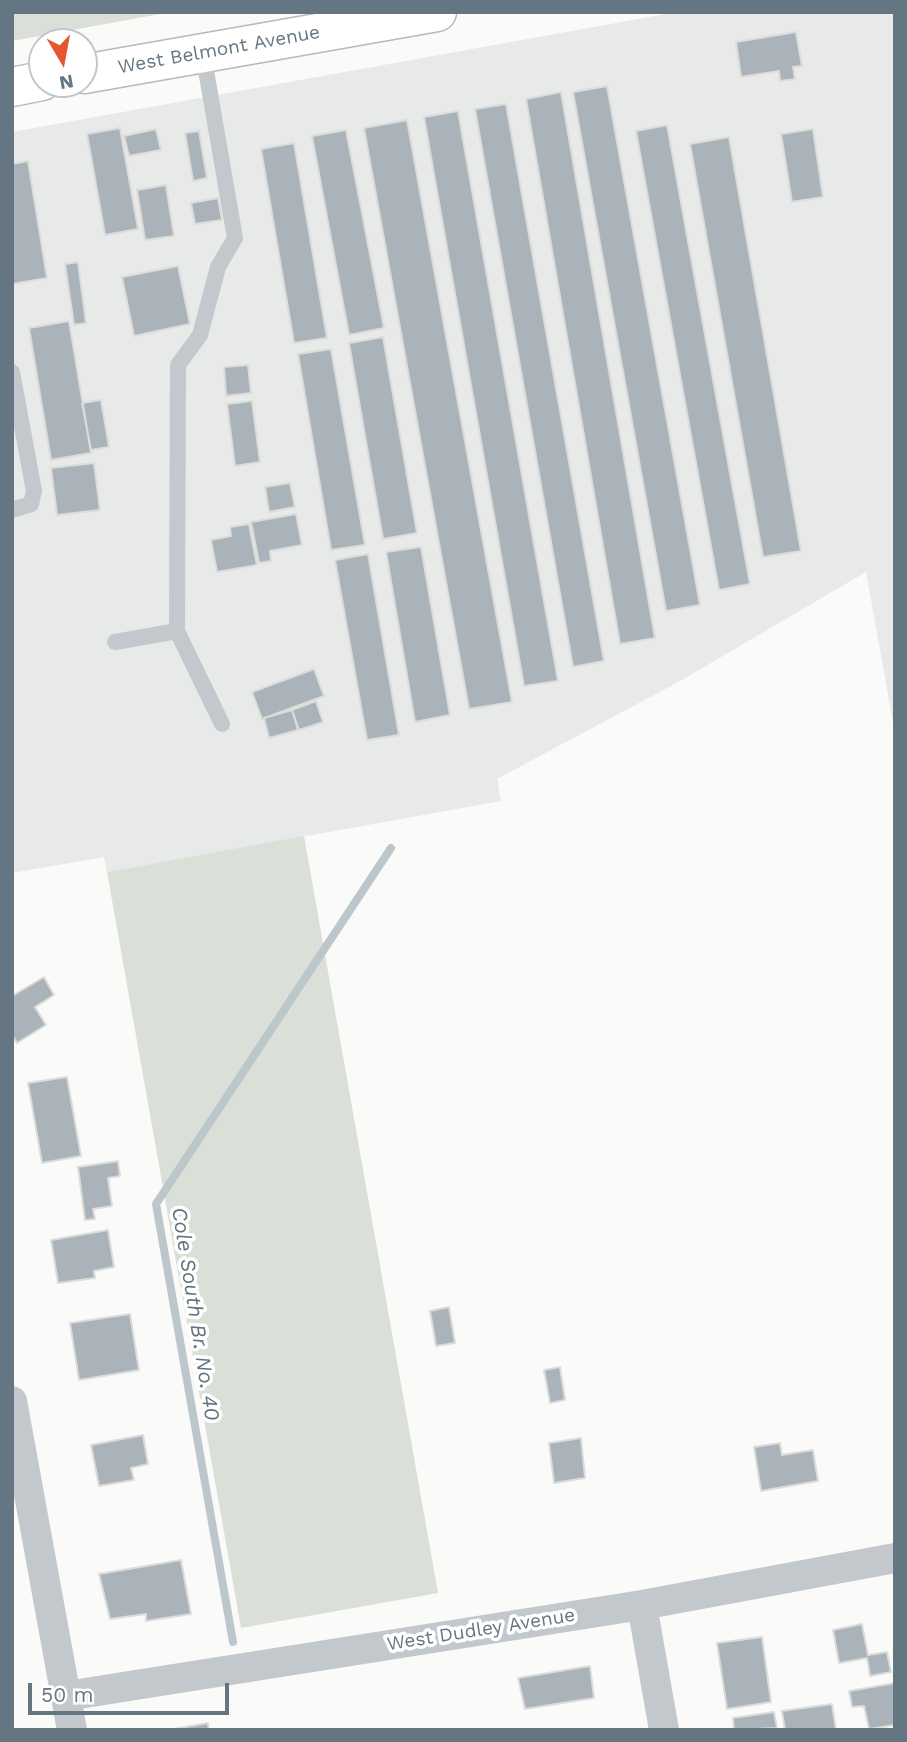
<!DOCTYPE html>
<html>
<head>
<meta charset="utf-8">
<style>
	body { margin:0 }
	#map { position:relative; width:907px; height:1742px; overflow:hidden; background:#fafaf8; font-family:"Work Sans",sans-serif }
	canvas { display:block }
	.frame { position:absolute; inset:0; border:14px solid #657683; pointer-events:none }
	.north { position:absolute; left:28px; top:28px; width:70px; height:70px; box-sizing:border-box; background:#fff; border:2px solid #c1c8cd; border-radius:50%; rotate:170deg; font-size:19px; font-weight:700; line-height:28px; text-align:center; color:#657683 }
	.north::after { content:''; display:block; margin:auto; width:24px; height:32px; background:#e4572e; clip-path:polygon(50% 0,100% 100%,50% 72%,0 100%) }
	.scale { position:absolute; left:28px; top:1683px; width:201px; height:32px; box-sizing:border-box; border:4px solid #657683; border-top:0; padding-left:9px; font-size:21px; line-height:24px; white-space:nowrap; color:#657683; -webkit-text-stroke:5px #fff; paint-order:stroke }
</style>
</head>
<body>
<div id="map">
<canvas width="907" height="1742"></canvas>
<div class="frame"></div>
<div class="north">N</div>
<div class="scale">50 m</div>
</div>
<script>
const g = document.querySelector('canvas').getContext('2d');
g.lineJoin = 'round';
function fillPath(path, color) { g.fillStyle = color; g.fill(path, 'evenodd'); }
function trace(path, color, width, dash) { g.strokeStyle = color; g.lineWidth = width; g.lineCap = dash ? 'butt' : 'round'; g.setLineDash(dash || []); g.stroke(path); }
function write(font, color, halo, rows, align = 'center') {
  g.font = font + ' "Work Sans",sans-serif'; g.lineWidth = 7; g.setLineDash([]); g.textBaseline = 'middle'; g.strokeStyle = halo; g.fillStyle = color; for (const [text, x, y, turn = 0] of rows) {
    g.save(); g.translate(x, y); g.rotate((+turn || 0) * Math.PI / 180); g.textAlign = isNaN(turn) ? turn : align; if (halo) g.strokeText(text, 0, 0); g.fillText(text, 0, 0); g.restore();
  }
}
fillPath(new Path2D(`
	M677,12H895V733L866,572L682,680L497,779L501,801L107,872L104,857L12,873V132Z`), '#e8e9e9');
fillPath(new Path2D(`
	M12,12H171L12,41Z
	M304,836L438,1593L241,1628L107,872Z`), '#dadfd7');
trace(new Path2D(`
	M233,1642L156,1204L391,848`), '#bbc7cb', 8);
const building = new Path2D(`
	M796,32L802,66L793,67L795,79L780,81L779,71L741,77L736,42Z
	M607,86L700,605L666,611L573,92Z
	M561,92L655,638L620,644L526,99Z
	M506,104L604,661L573,667L475,109Z
	M458,111L558,681L524,686L424,117Z
	M407,120L512,702L469,709L364,128Z
	M667,125L750,584L719,590L636,131Z
	M120,128L138,229L105,235L87,134Z
	M156,129L161,150L129,156L124,136Z
	M813,129L823,197L792,202L781,134Z
	M346,130L384,328L349,335L312,136Z
	M199,131L207,178L193,181L185,133Z
	M729,137L801,551L763,557L690,144Z
	M294,143L327,338L294,343L261,149Z
	M28,161L47,278L12,284V164Z
	M166,185L174,236L145,240L137,190Z
	M218,198L222,220L195,224L191,203Z
	M78,262L86,323L74,325L65,264Z
	M178,266L190,324L134,336L122,277Z
	M69,321L91,453L51,460L29,328Z
	M383,337L417,533L383,539L349,343Z
	M331,349L365,545L331,550L298,354Z
	M248,365L251,393L226,396L224,367Z
	M101,400L109,447L91,450L82,403Z
	M252,401L260,462L235,466L227,404Z
	M94,463L100,510L57,515L51,468Z
	M290,483L295,507L269,512L265,487Z
	M296,514L302,545L270,551L271,561L259,563L251,522Z
	M249,524L257,565L217,572L211,540L231,536L230,527Z
	M421,547L450,715L415,722L386,552Z
	M368,554L399,735L367,740L335,560Z
	M314,669L324,696L262,719L252,692Z
	M316,701L323,722L299,730L292,710Z
	M292,710L298,730L269,738L264,718Z
	M44,977L54,995L35,1007L46,1025L17,1043L12,1035V996Z
	M67,1077L81,1156L42,1163L28,1083Z
	M118,1161L120,1176L108,1178L112,1206L93,1209L95,1219L85,1220L78,1167Z
	M108,1230L114,1267L94,1271L95,1278L58,1283L51,1240Z
	M449,1307L455,1343L436,1346L430,1311Z
	M130,1314L139,1370L79,1380L70,1323Z
	M560,1367L565,1400L550,1403L544,1370Z
	M143,1435L148,1464L131,1468L134,1480L99,1486L91,1445Z
	M581,1438L585,1478L554,1483L549,1443Z
	M780,1443L782,1455L813,1450L818,1481L761,1491L754,1447Z
	M181,1560L191,1614L146,1621V1614L110,1619L99,1574Z
	M862,1624L868,1655L887,1652L891,1672L870,1676L867,1658L839,1663L833,1630Z
	M762,1637L771,1702L727,1709L717,1643Z
	M590,1666L594,1698L525,1709L518,1678Z
	M895,1683V1725L869,1729L864,1706L852,1707L849,1691Z
	M832,1704L836,1730H785L782,1711Z
	M774,1712L777,1728L734,1730L733,1718Z
	M208,1723L209,1730H168Z`);
fillPath(building, '#aab3b9');
trace(building, '#dcdcda', 2);
const secondary = new Path2D(`
	M84,74L437,12
	M12,87L42,81`);
trace(secondary, '#b3babf', 41);
trace(new Path2D(`
	M203,53L235,238L218,267L200,335L178,365L177,631L222,724
	M12,372L34,491L31,504L12,510
	M115,642L177,631`), '#c3c8cc', 16);
trace(new Path2D(`
	M12,1401L72,1730
	M642,1605L664,1730
	M66,1696L642,1605L895,1558`), '#c3c8cc', 30);
trace(secondary, '#fff', 38);
write('19px', '#657683', '#fff', [
	["West Belmont Avenue",219,50,-10],
	["West Dudley Avenue",481,1630,-9]
]);
write('italic 21px', '#60757c', '#fff', [
	["Cole South Br. No. 40",195,1314,81]
]);
</script>
</body>
</html>
